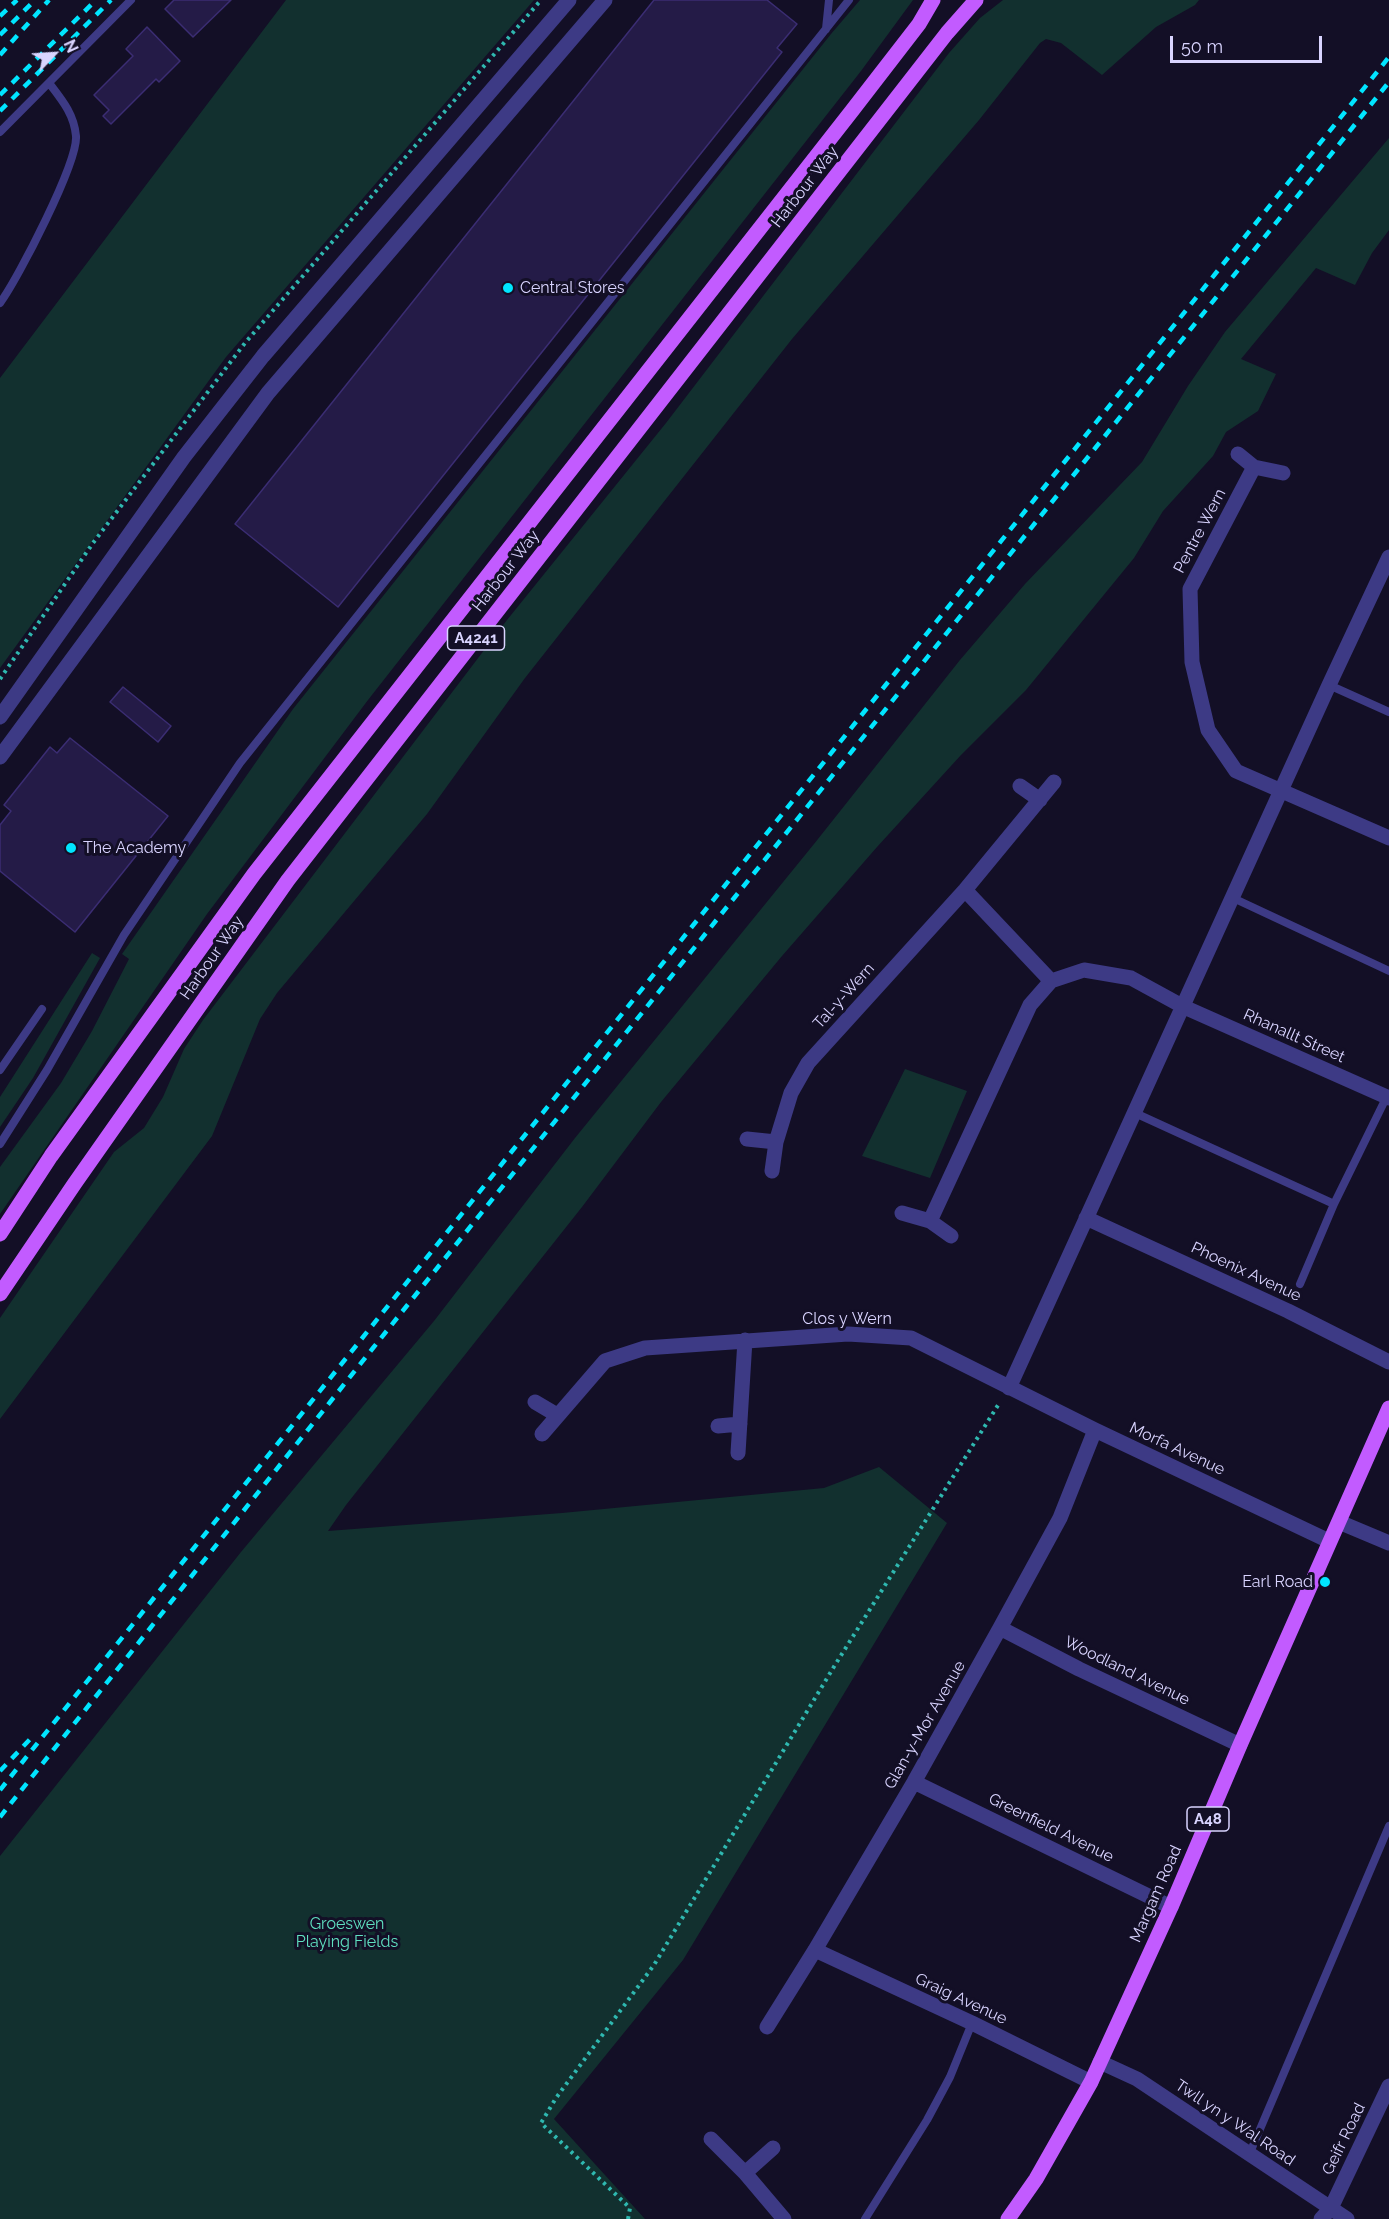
<!DOCTYPE html>
<html>
<head>
<meta charset="utf-8">
<style>
	body { margin:0 }
	#map { position:relative; width:1389px; height:2219px; overflow:hidden; background:#130f26; font-family:Raleway,sans-serif }
	canvas { display:block }
	.north { position:absolute; left:24px; top:24px; width:60px; height:60px; -webkit-text-stroke:4px #130f26; paint-order:stroke; rotate:65deg; font-size:16px; font-weight:700; line-height:24px; text-align:center; color:#d9d4ff }
	.north::after { content:''; display:block; margin:auto; width:21px; height:27px; background:#d9d4ff; clip-path:polygon(50% 0,100% 100%,50% 72%,0 100%) }
	.scale { position:absolute; left:1170px; top:36px; width:152px; height:27px; box-sizing:border-box; border:3px solid #d9d4ff; border-top:0; padding-left:8px; font-size:18px; line-height:21px; white-space:nowrap; color:#d9d4ff; -webkit-text-stroke:4px #130f26; paint-order:stroke }
</style>
</head>
<body>
<div id="map">
<canvas width="1389" height="2219"></canvas>
<div class="north">N</div>
<div class="scale">50 m</div>
</div>
<script>
const g = document.querySelector('canvas').getContext('2d');
g.lineJoin = 'round';
function fillPath(path, color) { g.fillStyle = color; g.fill(path, 'evenodd'); }
function trace(path, color, width, dash) { g.strokeStyle = color; g.lineWidth = width; g.lineCap = dash ? 'butt' : 'round'; g.setLineDash(dash || []); g.stroke(path); }
function write(font, color, halo, rows, align = 'center') {
  g.font = font + ' Raleway,sans-serif'; g.lineWidth = 6; g.setLineDash([]); g.textBaseline = 'middle'; g.strokeStyle = halo; g.fillStyle = color; for (const [text, x, y, turn = 0] of rows) {
    g.save(); g.translate(x, y); g.rotate((+turn || 0) * Math.PI / 180); g.textAlign = isNaN(turn) ? turn : align; if (halo) g.strokeText(text, 0, 0); g.fillText(text, 0, 0); g.restore();
  }
}
fillPath(new Path2D(`
	M286,0H534L226,357L0,668V378Z
	M860,0H913L861,71L368,700L207,914L0,1214V1167L61,1083L92,1031L129,959L122,954L293,709L831,34Z
	M1003,0H1199L1195,5L1156,27L1102,75L1061,43L1046,39L1040,43L979,120L792,339L525,678L427,814L277,993L260,1019L212,1136L0,1419V1318L114,1152L144,1128L163,1097L184,1049L203,1020L507,620L666,423L949,53L980,18Z
	M1389,138V230L1372,253L1355,285L1316,268L1241,359L1276,374L1258,411L1226,432L1213,456L1163,511L1134,558L1026,690L961,755L877,847L782,956L661,1102L582,1207L346,1505L328,1531L562,1513L824,1488L879,1467L947,1523L683,1960L554,2119L645,2219H0V1856L241,1552L434,1321L575,1138L814,844L960,660L1025,584L1142,462L1188,386L1225,332Z
	M92,953L100,958L33,1078L0,1127V1097Z
	M905,1069L967,1091L930,1178L862,1156Z`), '#12302f');
const building = new Path2D(`
	M174,0H231L193,37L165,9Z
	M654,0H767L797,24L777,48L782,52L338,607L235,524Z
	M147,27L180,61L159,82L156,79L111,124L103,116L109,110L94,95L133,56L126,49Z
	M123,687L171,726L158,742L110,702Z
	M70,738L168,816L75,932L0,871V825L11,811L4,805L50,747L57,753Z`);
fillPath(building, '#241b47');
trace(building, '#3b2d73', 1.5);
trace(new Path2D(`
	M0,679L93,543L245,343L541,0
	M628,2219L630,2208L541,2123L556,2098L654,1965L835,1665L1000,1402`), '#2fb8b0', 4, [3, 4.5]);
trace(new Path2D(`
	M826,29L829,0
	M0,132L131,0
	M0,303C18,279 78,162 76,136C74,114 62,100 49,83
	M1329,685L1389,712
	M1233,898L1389,971
	M0,1070L42,1009
	M1135,1113L1334,1204
	M0,1144L47,1070L124,935L240,763L849,0
	M1300,1284L1334,1204L1388,1094
	M1249,2155L1389,1826
	M865,2219L927,2120L950,2077L972,2023`), '#3d3a85', 8);
trace(new Path2D(`
	M1238,454L1254,467L1283,473
	M1254,467L1190,589L1192,662L1208,730L1236,771L1389,838
	M0,717L184,457L263,356L569,0
	M0,757L268,393L605,0
	M1020,786L1040,800
	M965,890L1051,981
	M747,1139L776,1142
	M772,1171L776,1142L791,1093L808,1063L965,890L1054,782
	M902,1213L930,1221L951,1236
	M1086,1218L1288,1311L1389,1362
	M930,1221L1030,1005L1051,981L1084,970L1131,978L1184,1007L1389,1098
	M1009,1388L1329,685L1389,557
	M535,1402L557,1415
	M718,1426L740,1424
	M542,1434L605,1361L645,1348L848,1334L911,1338L1095,1430L1329,1541
	M738,1453L745,1340
	M1339,1522L1389,1543
	M1000,1628L1079,1669L1240,1745
	M914,1782L1171,1907
	M815,1950L972,2023L1091,2082
	M767,2027L815,1950L914,1782L1000,1628L1060,1518L1095,1430
	M1100,2062L1137,2079L1347,2219
	M711,2139L745,2173L784,2219
	M745,2173L773,2148
	M1321,2219L1331,2208L1389,2086`), '#3d3a85', 15);
trace(new Path2D(`
	M0,1234L51,1156L254,874L851,112L919,24L933,0
	M0,1294L75,1183L288,880L947,33L976,0
	M1008,2219L1036,2179L1091,2082L1171,1907L1240,1745L1389,1408`), '#c25bff', 15);
trace(new Path2D(`
	M0,16L17,0
	M0,35L35,0
	M0,55L49,0
	M0,95L96,0
	M0,111L111,0
	M0,1771L33,1736
	M0,1790L1389,57
	M0,1817L373,1348L1389,82`), '#00e5ff', 4.5, [9, 8]);
for (const [x, y, r, color] of [
	[508,288,6,"#00e5ff"],
	[71,848,6,"#00e5ff"],
	[1325,1582,6,"#00e5ff"]
]) { const dot = new Path2D(); dot.arc(x, y, r, 0, 2 * Math.PI); g.fillStyle = color; g.fill(dot); trace(dot, '#130f26', 2); }
for (const [x, y, w] of [
	[476,638,57],
	[1208,1819,42]
]) { const box = new Path2D(); box.roundRect(x - w / 2, y - 12, w, 24, 4.5); g.fillStyle = '#130f26'; g.fill(box); trace(box, '#d9d4ff', 1.5); }
write('bold 15px', '#d9d4ff', null, [
	["A4241",476,638],
	["A48",1208,1819]
]);
write('16px', '#d9d4ff', '#130f26', [
	["Harbour Way",805,187,-52],
	["Pentre Wern",1200,531,-62],
	["Harbour Way",506,571,-52],
	["Harbour Way",212,958,-55],
	["Tal-y-Wern",844,996,-48],
	["Rhanallt Street",1294,1036,24],
	["Phoenix Avenue",1246,1272,25],
	["Clos y Wern",847,1319],
	["Morfa Avenue",1177,1449,25],
	["Woodland Avenue",1127,1671,26],
	["Glan-y-Mor Avenue",925,1725,-60],
	["Greenfield Avenue",1051,1828,26],
	["Margam Road",1156,1894,-66],
	["Graig Avenue",961,1999,25],
	["Twll yn y Wal Road",1235,2123,34],
	["Geifr Road",1344,2139,-64]
]);
write('16px', '#d9d4ff', '#130f26', [
	["Central Stores",520,288],
	["The Academy",83,848],
	["Earl Road",1313,1582,"right"]
], 'left');
write('16px', '#5fe0c0', '#130f26', [
	["Groeswen",347,1924],
	["Playing Fields",347,1942]
]);
</script>
</body>
</html>
